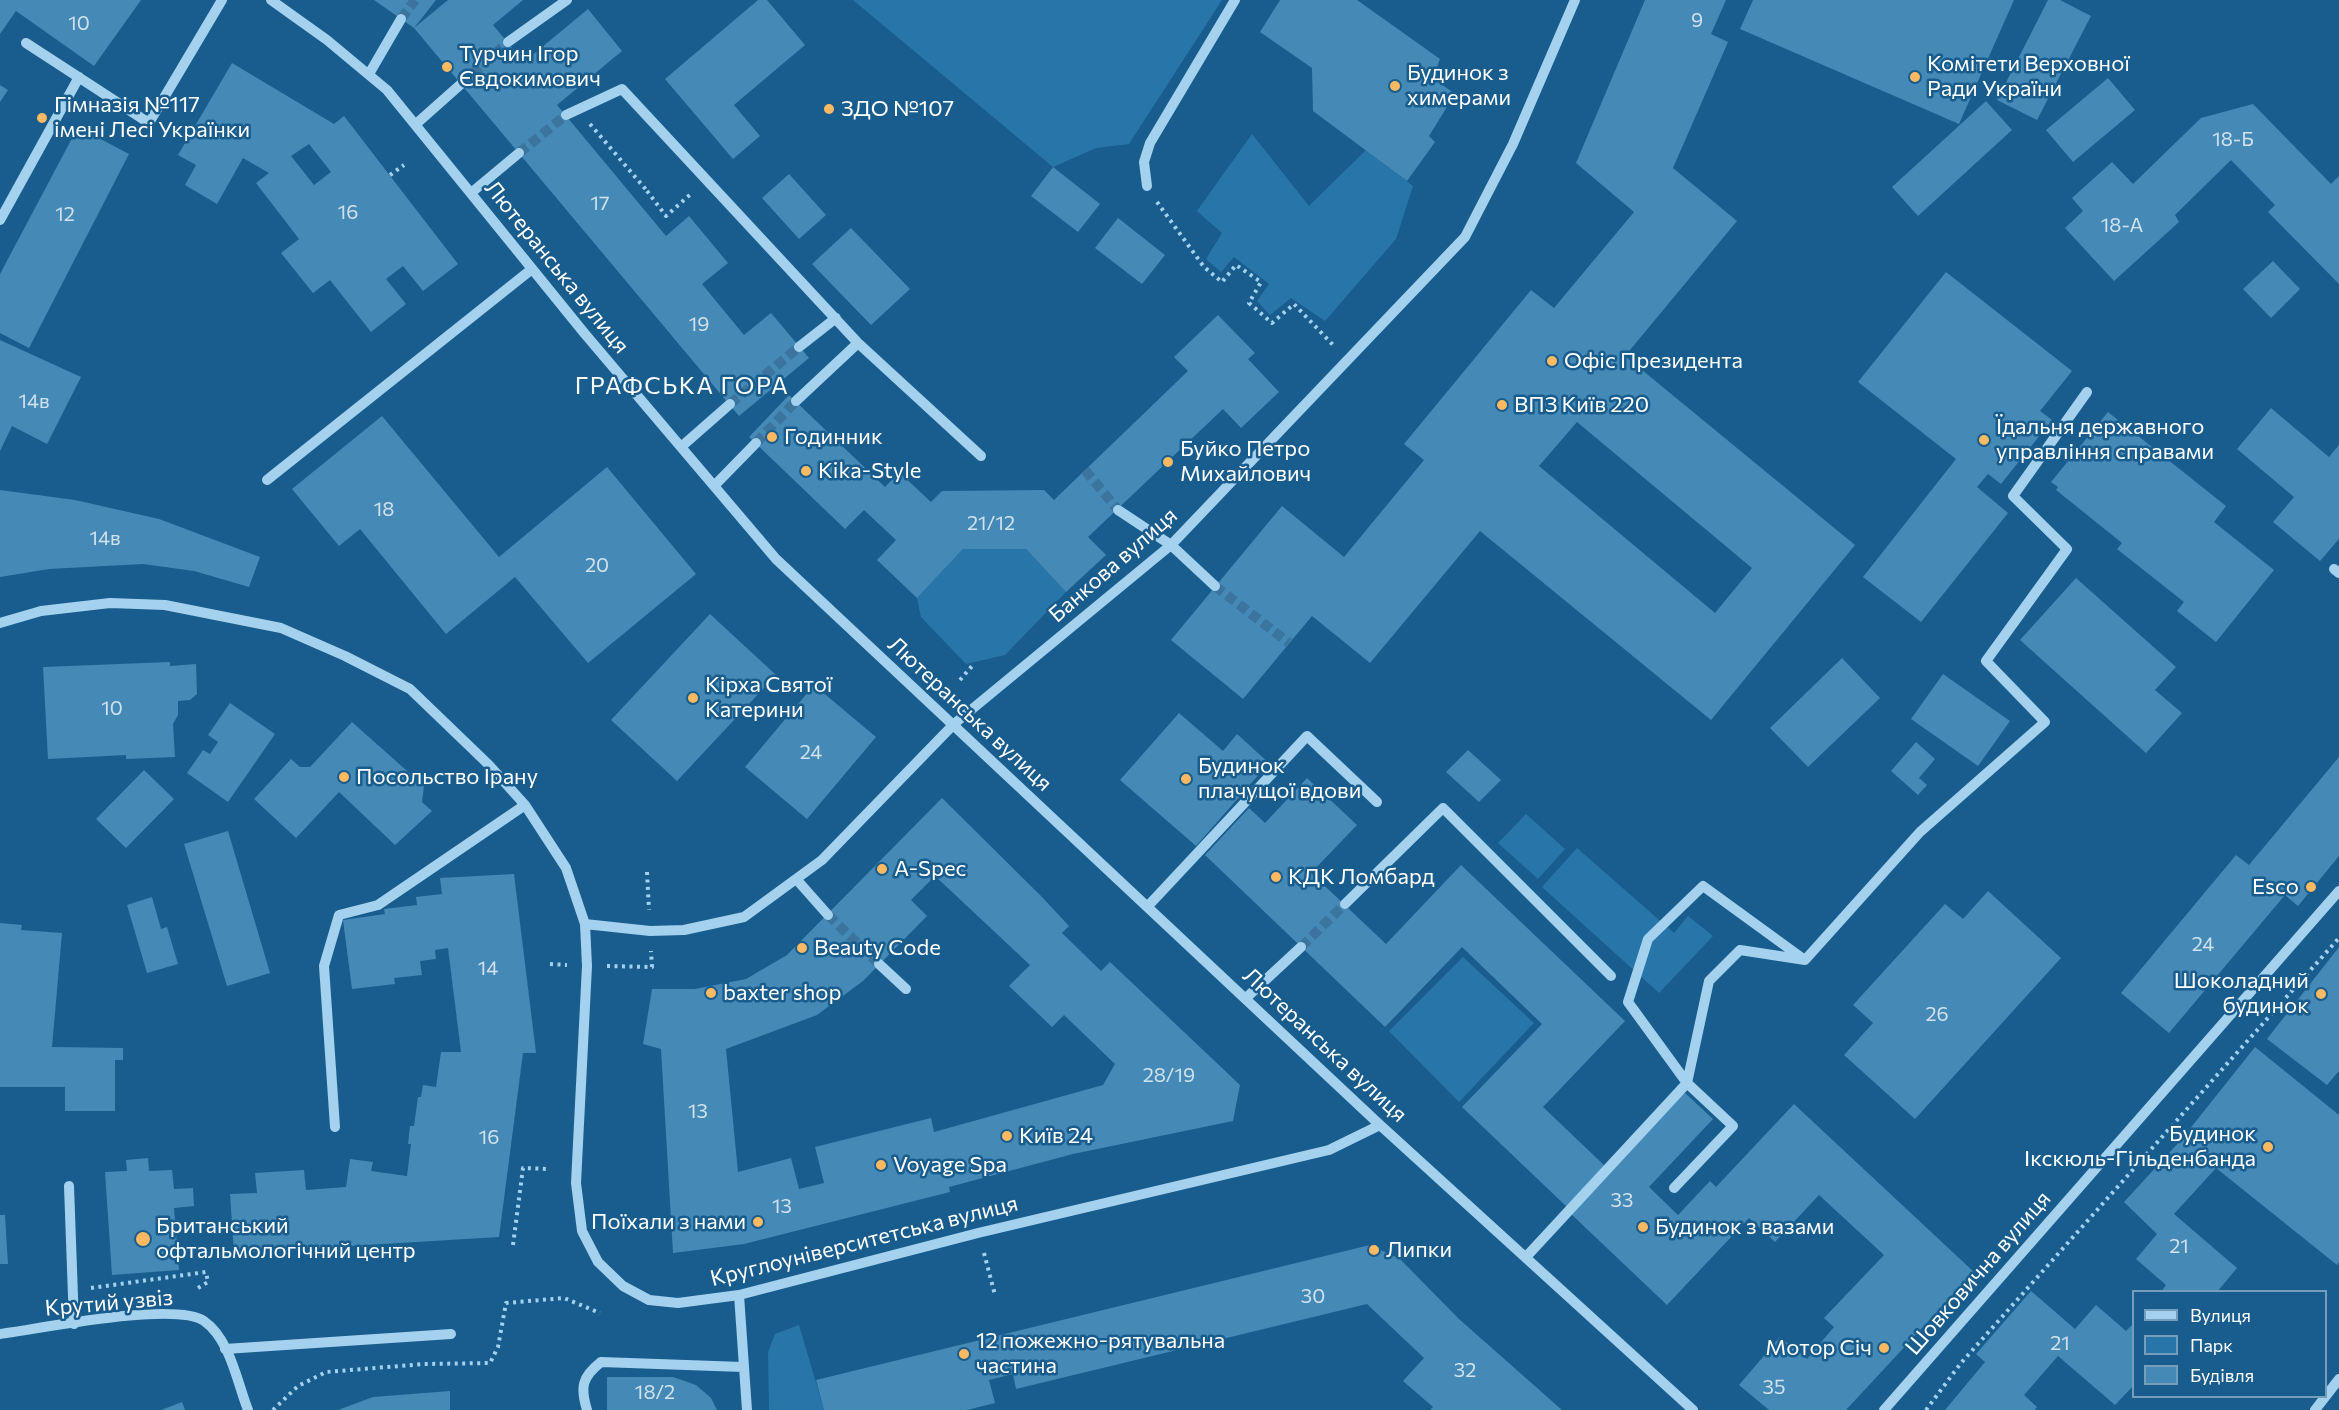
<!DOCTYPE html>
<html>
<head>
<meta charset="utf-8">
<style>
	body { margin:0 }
	#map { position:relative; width:2339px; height:1410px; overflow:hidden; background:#185d8d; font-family:Commissioner,sans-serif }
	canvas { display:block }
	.legend { position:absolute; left:2132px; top:1290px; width:195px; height:108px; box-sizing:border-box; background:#185d8d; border:2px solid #749ebb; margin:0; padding:8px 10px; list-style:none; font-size:18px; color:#fff }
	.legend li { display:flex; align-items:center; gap:12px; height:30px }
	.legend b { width:30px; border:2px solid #749ebb }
</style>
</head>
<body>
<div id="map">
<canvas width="2339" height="1410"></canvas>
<ul class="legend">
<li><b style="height:8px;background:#a4d1ee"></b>Вулиця</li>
<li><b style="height:16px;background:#2876a9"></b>Парк</li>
<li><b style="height:16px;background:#4589b7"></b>Будівля</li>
</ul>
</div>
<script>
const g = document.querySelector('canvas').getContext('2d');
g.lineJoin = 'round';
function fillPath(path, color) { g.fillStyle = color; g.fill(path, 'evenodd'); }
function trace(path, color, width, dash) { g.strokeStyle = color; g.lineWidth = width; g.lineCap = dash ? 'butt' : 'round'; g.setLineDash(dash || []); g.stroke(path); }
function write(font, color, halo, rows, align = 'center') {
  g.font = font + ' Commissioner,sans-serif'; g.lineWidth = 5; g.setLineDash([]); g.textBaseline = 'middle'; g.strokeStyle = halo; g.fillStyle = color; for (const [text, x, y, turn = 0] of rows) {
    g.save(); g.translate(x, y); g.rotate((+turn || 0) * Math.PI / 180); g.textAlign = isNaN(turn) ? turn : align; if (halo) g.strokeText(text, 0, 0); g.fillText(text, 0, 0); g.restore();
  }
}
fillPath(new Path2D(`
	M853,0H1222L1129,144L1096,148L1053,167Z
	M1252,134L1309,206L1366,150L1413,186L1396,239L1325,321L1291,298L1270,315L1257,301L1269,284L1234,257L1221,272L1206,259L1222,233L1197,211Z
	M963,549H1026L1066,592L1005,655L966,664L921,617L917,598Z
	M1526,814L1565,849L1538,879L1498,843Z
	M1577,848L1674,933L1688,916L1713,936L1659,993L1542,887Z
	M1463,957L1534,1023L1459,1102L1389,1031Z
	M799,1325L824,1410H769L768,1352L775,1334Z`), '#2876a9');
fillPath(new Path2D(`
	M0,0H141L94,66L16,11L0,34Z
	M374,0H436L414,28Z
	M448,0H523L493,25L524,62L588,9L622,51L557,105L666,236L689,216L728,263L702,284L744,335L771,313L809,358L739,416L414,28Z
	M758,0H767L805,45L734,105L760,136L733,159L665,79Z
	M1280,0H1357L1440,59L1433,78L1455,94L1429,136L1435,142L1407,181L1313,111L1312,68L1260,32Z
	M1645,0H1726L1711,34L1728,42L1673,168L1737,221L1625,356L1855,545L1711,720L1480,531L1370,663L1312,616L1243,699L1171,640L1282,506L1344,557L1424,460L1404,444L1531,290L1554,308L1634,212L1576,163ZM1577,422L1752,568L1715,613L1539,466Z
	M1753,0H2014L1959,124L1740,29Z
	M2048,0H2060L2091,16L2037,120L1997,100Z
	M232,63L334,124L344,116L458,264L423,291L403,266L386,279L406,304L371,332L330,280L313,293L281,253L299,239L256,183L269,173L243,158L217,204L185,185L196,165L178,155ZM309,144L331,172L314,185L291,156Z
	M2108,78L2135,110L2073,162L2046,130Z
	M0,85L8,90L0,102Z
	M1986,101L2012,130L1918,216L1892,187Z
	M2253,104L2331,184L2339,176V284L2268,212L2275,205L2231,160L2175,215L2179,222L2114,281L2065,228L2083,211L2072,198L2112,162L2133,184L2201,118Z
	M78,127L129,154L29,348L0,333V274Z
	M1053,167L1100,204L1078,232L1031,196Z
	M789,174L826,215L799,239L762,198Z
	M1118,218L1165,255L1142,284L1095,248Z
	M851,228L910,289L871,325L812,264Z
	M2273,261L2300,289L2271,318L2243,289Z
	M1946,272L2072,371L2040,411L2052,420L2001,484L1988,474L1977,487L2008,513L1921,622L1863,577L1956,459L1858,382Z
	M1218,315L1255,353L1248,359L1279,392L1241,428L1223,409L1088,537L1106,555L1066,592L1026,549H963L917,598L877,560L896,540L864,510L845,529L749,437L789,395L885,487L899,472L931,502L942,491L1044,490L1054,500L1188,371L1174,357Z
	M0,340L81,377L47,444L12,426L0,451Z
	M2271,408L2329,457L2339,445V539L2320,561L2273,522L2294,497L2237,449Z
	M2108,412L2226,506L2214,522L2274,570L2216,642L2177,611L2184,602L2117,549L2122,543L2056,490L2058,487L2051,482Z
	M382,416L499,557L607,467L696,574L588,663L515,577L446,634L360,529L339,546L292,489Z
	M0,490L75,500L159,519L260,557L249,587L194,571L143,564L49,569L0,577Z
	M2076,578L2176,667L2155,690L2182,713L2146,753L2020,640Z
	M710,614L776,675L677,781L611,720Z
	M1842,658L1880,698L1808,767L1770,728Z
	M170,662V666L196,664L197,694L190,700L178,701V715L173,724L175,757L126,759V755L48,759L43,667Z
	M1943,674L2010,721L1978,766L1911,719Z
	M814,685L876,737L807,819L745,767Z
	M230,703L275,734L228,802L187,773L203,750L210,754L218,742L208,735Z
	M1179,713L1223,751L1237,734L1269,763L1196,846L1120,780Z
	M352,722L424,786L422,802L432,811L395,845L339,792L296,838L254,799L291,759L300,767H310Z
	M1916,742L1935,759L1919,778L1927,785L1918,795L1891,771Z
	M1468,750L1501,780L1479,802L1446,772Z
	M2339,757V856L2298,906L2285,895L2169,1033L2121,993L2236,855L2249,865Z
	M144,770L174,799L126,848L96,819Z
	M1307,778L1357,825L1311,873L1386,944L1461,865L1625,1021L1543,1107L1606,1167L1567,1207L1462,1107L1542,1024L1462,947L1385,1027L1205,855L1249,808L1265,823Z
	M942,798L1041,896L1069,926L1062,933L1101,971L1110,962L1240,1085L1233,1121L1073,1154L949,1187L950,1192L744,1244L673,1253L661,1049L643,1044L652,989H695L746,979L787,955ZM935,876L1030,965L1009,986L1052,1027L1064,1015L1115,1064L1103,1085L934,1132L931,1118L815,1147L824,1183L799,1189L791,1158L738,1172L726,1049L817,1015L863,981L927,916L911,900Z
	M228,831L270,973L227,986L184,844Z
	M514,874L536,1053H523L499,1237L234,1253L230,1194L257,1193L255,1173L304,1170L306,1190L346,1187L350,1159L373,1162L371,1171L407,1176L411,1144H408L410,1126H414L418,1097H421L423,1085L436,1087L441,1052H461L448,948L435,950L436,959L420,961L422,975L394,978L395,984L352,989L343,920L385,914L384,909L417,905L416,897L442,894L440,878Z
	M1988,891L2061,958L1915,1119L1844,1055L1873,1023L1853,1005L1945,904L1963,919Z
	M152,897L161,929L167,927L178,964L147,973L127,905Z
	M0,923L22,925L21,930L62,933L52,1047L123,1048V1060H115V1111H65V1087H0Z
	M2339,947V1071L2327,1085L2267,1039Z
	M2255,1047L2339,1115V1262L2337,1265L2216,1168L2174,1214L2237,1268L2217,1292H2161L2166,1285L2136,1259L2157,1234L2124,1202L2181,1140Z
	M1684,1092L1713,1119L1649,1187L1678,1215L1710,1181L1716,1187L1794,1104L1974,1272L1846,1410H1769L1739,1385L1780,1337L1807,1359L1834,1327L1824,1318L1884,1255L1819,1195L1775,1242L1749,1218L1667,1305L1570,1213Z
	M148,1158L149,1171L172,1170L174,1189L193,1188L194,1206L174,1208L179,1270L112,1275L105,1172L127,1171L126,1160Z
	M0,1215H5L8,1264H0Z
	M1370,1245L1400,1259L1459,1319L1562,1410H1430L1433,1407L1403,1381L1424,1358L1367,1304L1016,1389L1013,1374L989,1380L995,1403L967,1410H824L816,1380Z
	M2031,1291L2075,1329L2096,1305L2126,1331L2134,1323V1385L2115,1405L2058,1356L2024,1395L2037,1407L2035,1410H1945L1985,1362L1976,1354Z
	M607,1377H673L696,1385L711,1398L717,1410H607Z
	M450,1391V1410H338L373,1397Z
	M182,1402L185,1410H161Z`), '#4589b7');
trace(new Path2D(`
	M401,19L415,0
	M461,84L508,42
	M519,153L566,115
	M730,404L799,347
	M756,443L796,401
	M1085,470L1118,510
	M1215,586L1289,643
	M828,915L879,964
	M1301,947L1345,904`), '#3b759e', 10, [10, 5]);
trace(new Path2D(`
	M590,124L648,192
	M390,175L404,165
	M647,191L666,216L693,192
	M1157,202L1204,267L1222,282L1236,265L1261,282L1249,303L1272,323L1294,304L1333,345
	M960,680L972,666
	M647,872L649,910
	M550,964L567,965
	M607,966L652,967L651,951
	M513,1245L523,1168L549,1169
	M984,1253L995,1295
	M91,1288L206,1272L208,1282L198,1288
	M273,1410L298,1386L326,1372L424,1364L490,1363L498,1347L506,1303L564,1298L600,1313
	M1926,1410L1961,1363L2339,938`), '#a4d1ee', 4, [3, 4.5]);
trace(new Path2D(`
	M271,0L327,40L387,90L585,334L776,559L1380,1125L1693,1410
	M508,42L567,0
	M26,43L149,123L222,0
	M369,74L401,19
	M566,115L622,89L858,343L981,456
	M416,124L461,84
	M1147,186L1144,162L1150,143L1235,0
	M471,193L519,153
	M0,220L79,77
	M799,347L836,318
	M796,401L858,343
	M681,447L730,404
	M267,480L532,269
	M714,486L756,443
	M1118,510L1171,545L1215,586
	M2334,569L2339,573
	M0,623L41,611L110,603L165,605L281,628L345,656L410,689L489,765L525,805L566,868L585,924L587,966L576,1183L582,1231L598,1262L623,1286L649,1300L678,1303L739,1295L978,1233L1329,1150L1380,1125
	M797,880L828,915
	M1345,904L1443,808L1611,976
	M1148,906L1307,736L1377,802
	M585,924L650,931L684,930L744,917L822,860L954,724L1171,545L1465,237L1513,144L1575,0
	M879,964L906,989
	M1246,998L1301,947
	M1687,1083L1709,981L1740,950L1805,960L1920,832L2045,722L1986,661L2067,549L2013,496L2087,392
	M1687,1083L1628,1002L1648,939L1703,886L1802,958
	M335,1127L324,966L339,915L378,905L525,805
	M69,1186L74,1324
	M1526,1257L1687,1083L1733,1126L1674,1188
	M739,1295L747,1410
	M0,1334C39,1329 175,1301 204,1321C230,1339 237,1382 248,1410
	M225,1349L451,1334
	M587,1410C580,1387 582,1377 601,1362L743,1367
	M1884,1410L2339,891
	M2315,1410L2339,1379`), '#a4d1ee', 10);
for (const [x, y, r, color] of [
	[447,67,6,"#ffb961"],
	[1915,77,6,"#ffb961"],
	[1395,86,6,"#ffb961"],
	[829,109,6,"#ffb961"],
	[42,118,6,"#ffb961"],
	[1552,361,6,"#ffb961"],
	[1502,405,6,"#ffb961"],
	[772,437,6,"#ffb961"],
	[1984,440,6,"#ffb961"],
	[1168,462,6,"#ffb961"],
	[806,471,6,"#ffb961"],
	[693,698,6,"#ffb961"],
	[344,777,6,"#ffb961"],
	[1186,779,6,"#ffb961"],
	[882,869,6,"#ffb961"],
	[1276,877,6,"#ffb961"],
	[2311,887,6,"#ffb961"],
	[802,948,6,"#ffb961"],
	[711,993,6,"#ffb961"],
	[2321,994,6,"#ffb961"],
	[1007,1136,6,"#ffb961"],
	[2268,1147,6,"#ffb961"],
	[881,1165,6,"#ffb961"],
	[758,1222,6,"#ffb961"],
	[1643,1227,6,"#ffb961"],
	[143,1239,8,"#ffb961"],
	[1374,1250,6,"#ffb961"],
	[1884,1348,6,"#ffb961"],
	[964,1354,6,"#ffb961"]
]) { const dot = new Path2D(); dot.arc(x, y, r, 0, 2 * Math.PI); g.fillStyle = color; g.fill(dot); trace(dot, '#185d8d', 2); }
write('20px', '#d0e2ed', null, [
	["9",1697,20],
	["10",79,23],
	["18-Б",2233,139],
	["17",600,203],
	["16",348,212],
	["12",65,214],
	["18-А",2122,225],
	["19",699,324],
	["14в",34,401],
	["18",384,509],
	["21/12",991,523],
	["14в",105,538],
	["20",597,565],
	["10",112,708],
	["24",811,752],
	["24",2203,944],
	["14",488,968],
	["26",1937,1014],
	["28/19",1169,1075],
	["13",698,1111],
	["16",489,1137],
	["33",1622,1200],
	["13",782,1206],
	["21",2179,1246],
	["30",1313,1296],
	["21",2060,1343],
	["32",1465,1370],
	["35",1774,1387],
	["18/2",655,1392]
]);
write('22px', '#fff', '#185d8d', [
	["Турчин Ігор",459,54],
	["Євдокимович",459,79],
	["Комітети Верховної",1927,64],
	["Ради України",1927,89],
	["Будинок з",1407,73],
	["химерами",1407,98],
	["Гімназія №117",54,105],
	["імені Лесі Українки",54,130],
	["ЗДО №107",841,109],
	["Офіс Президента",1564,361],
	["ВПЗ Київ 220",1514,405],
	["Їдальня державного",1996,427],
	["управління справами",1996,452],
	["Годинник",784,437],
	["Буйко Петро",1180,449],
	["Михайлович",1180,474],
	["Kika-Style",818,471],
	["Кірха Святої",705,685],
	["Катерини",705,710],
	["Будинок",1198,766],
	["плачущої вдови",1198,791],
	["Посольство Ірану",356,777],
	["A-Spec",894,869],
	["КДК Ломбард",1288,877],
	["Esco",2299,887,"right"],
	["Beauty Code",814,948],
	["Шоколадний",2309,981,"right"],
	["будинок",2309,1006,"right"],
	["baxter shop",723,993],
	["Будинок",2256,1134,"right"],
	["Ікскюль-Гільденбанда",2256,1159,"right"],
	["Київ 24",1019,1136],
	["Voyage Spa",893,1165],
	["Поїхали з нами",746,1222,"right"],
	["Британський",156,1226],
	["офтальмологічний центр",156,1251],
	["Будинок з вазами",1655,1227],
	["Липки",1386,1250],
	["12 пожежно-рятувальна",976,1341],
	["частина",976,1366],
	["Мотор Січ",1872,1348,"right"]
], 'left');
write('22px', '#fff', '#185d8d', [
	["Лютеранська вулиця",557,267,51],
	["Банкова вулиця",1113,565,-41],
	["Лютеранська вулиця",970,714,43],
	["Лютеранська вулиця",1325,1045,43],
	["Круглоуніверситетська вулиця",864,1241,-14],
	["Шовковична вулиця",1978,1273,-49],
	["Крутий узвіз",109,1303,-5]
]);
g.letterSpacing = '1.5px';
write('24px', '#fff', '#185d8d', [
	["ГРАФСЬКА ГОРА",682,386]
]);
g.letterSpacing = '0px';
</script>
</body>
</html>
